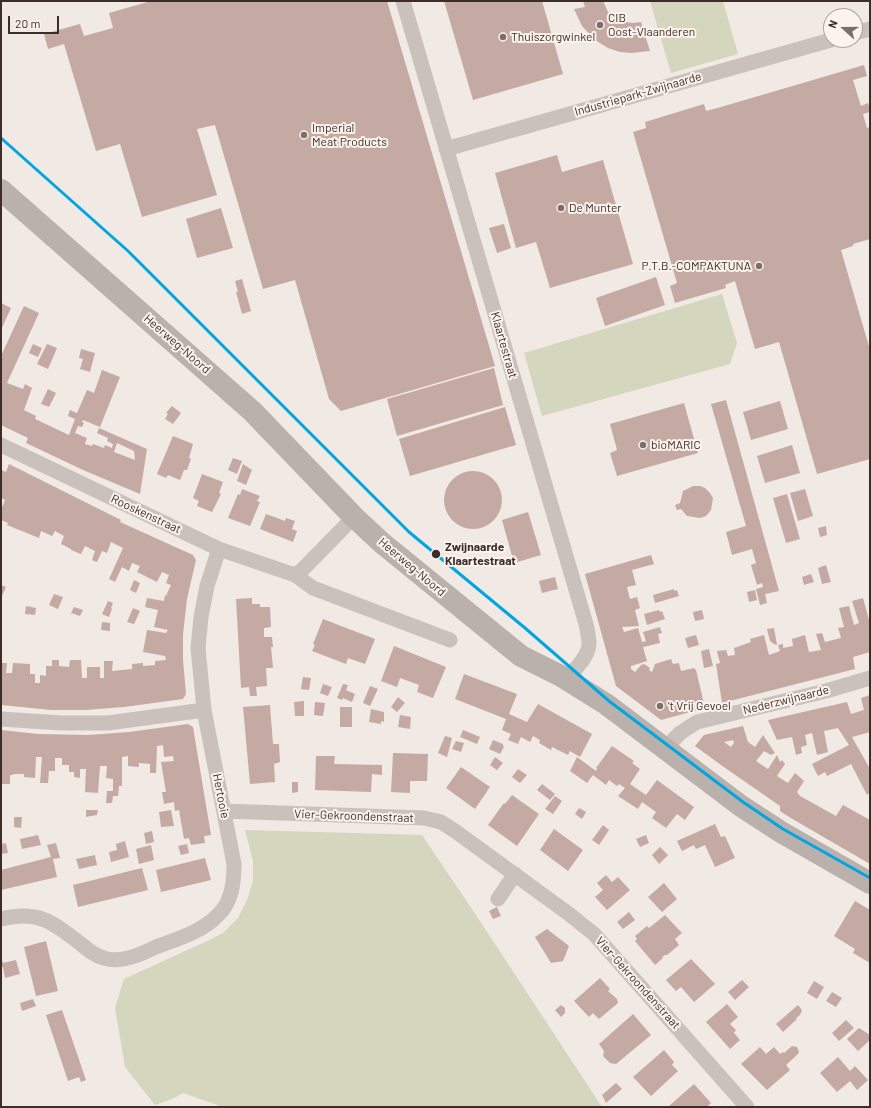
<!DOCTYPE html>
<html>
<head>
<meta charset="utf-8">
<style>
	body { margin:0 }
	#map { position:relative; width:871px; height:1108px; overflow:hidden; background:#f0e9e4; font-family:Barlow,sans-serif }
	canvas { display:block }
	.frame { position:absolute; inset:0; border:2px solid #3c2d29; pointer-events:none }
	.north { position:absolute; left:823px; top:8px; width:40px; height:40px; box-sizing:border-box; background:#fcf3ec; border:1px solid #afa49e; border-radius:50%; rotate:291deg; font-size:11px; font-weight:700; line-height:16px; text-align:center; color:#3c2d29 }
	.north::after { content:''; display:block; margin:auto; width:14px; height:18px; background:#7b6f6a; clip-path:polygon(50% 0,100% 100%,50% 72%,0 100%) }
	.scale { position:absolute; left:8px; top:16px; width:51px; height:18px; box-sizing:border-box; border:2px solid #3c2d29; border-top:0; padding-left:5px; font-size:12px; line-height:14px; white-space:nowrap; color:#3c2d29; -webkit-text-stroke:3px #fcf3ec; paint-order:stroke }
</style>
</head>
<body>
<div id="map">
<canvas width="871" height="1108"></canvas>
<div class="frame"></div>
<div class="north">N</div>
<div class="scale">20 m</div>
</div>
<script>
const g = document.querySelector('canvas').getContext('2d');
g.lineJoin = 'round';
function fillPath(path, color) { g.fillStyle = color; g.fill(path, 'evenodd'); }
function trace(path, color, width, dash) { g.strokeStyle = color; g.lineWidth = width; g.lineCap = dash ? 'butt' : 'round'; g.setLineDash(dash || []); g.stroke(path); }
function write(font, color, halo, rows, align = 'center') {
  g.font = font + ' Barlow,sans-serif'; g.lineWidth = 4; g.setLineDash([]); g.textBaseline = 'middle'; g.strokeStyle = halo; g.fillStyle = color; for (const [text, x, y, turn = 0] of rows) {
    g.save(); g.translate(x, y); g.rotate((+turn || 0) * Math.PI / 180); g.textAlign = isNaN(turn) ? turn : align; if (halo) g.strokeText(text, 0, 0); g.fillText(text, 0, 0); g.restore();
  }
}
fillPath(new Path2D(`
	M650,1H723L738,54L671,73Z
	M722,294L737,343L730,364L542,416L524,353Z
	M245,830L422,835L474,912L602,1107H223L183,1093L172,1099L155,1105L125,1067L115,1008L124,979L205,942L223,933L238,918L247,900L253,881V861Z`), '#d4d6bd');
fillPath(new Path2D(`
	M151,1H387L495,366L341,411L329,399L295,280L263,289L215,125L197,129L217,195L142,217L120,144L96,151L64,44L48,49L44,34L80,24L84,36L113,28L109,13Z
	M444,1H542L563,74L473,100Z
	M583,1H603L608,12L620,21L633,23L641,22L650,51L631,53L620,52L608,48L595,40L582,26L574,9L585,7Z
	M864,65L867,76L853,80L861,106L868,103L870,109V112L863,114L867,128L870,127V239L853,244V246L841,250L870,350V459L817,474L779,342L755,349L735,281L725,285L726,288L675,303L670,286L677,283L633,132L646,128L645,122L704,104L706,111L721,107Z
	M557,155L562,172L603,160L633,264L550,288L536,242L516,248L495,173Z
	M221,208L233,248L197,258L186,219Z
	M504,224L511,248L497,253L489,228Z
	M656,277L665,305L605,326L596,298Z
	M242,279L251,311L242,314L236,292H238L235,281Z
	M1,303L11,308L1,330Z
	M24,306L39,313L7,383L23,389L25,384L32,388L24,410L36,416L35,419L69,435L75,419L68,416L70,410L77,413L87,390L94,393L102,370L120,377L100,427L83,420L82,422L84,423L82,427L78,426L75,433L87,438L85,444L92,446L93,444L104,448L105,445L112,448L113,444L107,441L108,438L97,433L99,428L147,449L140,494L83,470L26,443L28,438L1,425V356ZM117,443L134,451L135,460L114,452Z
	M33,344L42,348L38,357L29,353Z
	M47,344L57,348L48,369L37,364Z
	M81,349L95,353L90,372L80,369L83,359L79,358Z
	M494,368L503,405L397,436L387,399Z
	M48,389L56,393L49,407L41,404Z
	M726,400L779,591L765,594L767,603L760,605L756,589L763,587L762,583L757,585L751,565L756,563L752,549L732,555L726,532L746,526L711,404Z
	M780,401L788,429L751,440L743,412Z
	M684,403L698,453L617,476L610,453L617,450L610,424Z
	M172,406L181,413L173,424L165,419L168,414L166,413Z
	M505,407L516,445L410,476L399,439Z
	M173,436L193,444L189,458L191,459L187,470H184L180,480L168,475L166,478L157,474Z
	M792,445L800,473L765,483L757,456Z
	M233,458L242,461L237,474L228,470Z
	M9,464L121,520L120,522L193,555L196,560L187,599L183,634V660L186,694L183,699L124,707L86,710H51L1,705V663H7L6,673H12L13,663L30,664V674H35V683H40V675L46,676V666H52V660H59V666L69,667L70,660H81L82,678H87V667H100V678H104V661H113L112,671L132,669V664L143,663V666L155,665V661L166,660L165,656L143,652L147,630L166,633L168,630L154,627L158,610L145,607L147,598L164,601L165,595L166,596L171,585L166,583L169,575L162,572L157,582L137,572L140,566L132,563L129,571L122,567L115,582L109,579L123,548L111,542L107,553L102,551L97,562L92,560L95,551L85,546L81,554L71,550V549L61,544L64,536L55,531L52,536L41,531L39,538L7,525L8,523L1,520V510L5,500L1,498V470L6,472Z
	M243,464L252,470L246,485L237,481Z
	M444 500a29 29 0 1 1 58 0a29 29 0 1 1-58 0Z
	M202,474L223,482L219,493L221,494L212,512L197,506L199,501L193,498Z
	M693,486H700L705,488L710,493L713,498L711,510L706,516L700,518L687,516L681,509L677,510L675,505L680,503L683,491Z
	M242,489L260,496L257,501L260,502L250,526L228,518L238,494L240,495Z
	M805,489L813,516L798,521L790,493Z
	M787,494L800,539L786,543L773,498Z
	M528,512L541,555L514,563L502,520Z
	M266,514L285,521L286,518L295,521L292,529L297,531L293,542L260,529Z
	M826,526L827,535L820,537L818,528Z
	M651,555L654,564L632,570L636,585L627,587L630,599L637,597L640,608L635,610L639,626L622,627L624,632L638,628L642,642L646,641L643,632L660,627L662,633L658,634L660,643L643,647L647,661L631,666V669L635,672L641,665L644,664L650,668L649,670L652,672L655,664L671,659L673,664L679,663L681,671L694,668L696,670L705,708L661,720L616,686L585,574Z
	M826,565L831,582L822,584L818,568Z
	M811,574L814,582L804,585L802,577Z
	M555,577L558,589L542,593L539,581Z
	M134,580L140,583L136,593L130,590Z
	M1,585L6,587L1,598Z
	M674,589V591L677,590L679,596L655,603L653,595Z
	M755,590L757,600L749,602L747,592Z
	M54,594L63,597L58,609L49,605Z
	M252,598V604H260V607H270L271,627L264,628V637H272L273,647H271L273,668H266L267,686L256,687L257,696H250L249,687L241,688L236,599Z
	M863,598L869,620L870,619V652L853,657L855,669L722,703L716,664L720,663L717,651L726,650L728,656L735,655L734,648L751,642L750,639L764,635L769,655L780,651L778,645L783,644V648L793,646L792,639L805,635L809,652L821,650L816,634L822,633L825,642L841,638L838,628L844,627L839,608L849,606L854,625L859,623L852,601Z
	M108,601L113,603L111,608L112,609L109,617L102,614Z
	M26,606L36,608L35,615L25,614Z
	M74,607L83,610L80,616L71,613Z
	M133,608L140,611L134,624L127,622Z
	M659,610L660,612L662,611L665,619L647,625L644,614Z
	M702,610L704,619L695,621L693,612Z
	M323,619L375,639L365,664L348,658L346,664L312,651L315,645L313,644Z
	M102,622L110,623V631L101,630Z
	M774,628L777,645L774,644L770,641L767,629Z
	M696,635L699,645L688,648L685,638Z
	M394,646L446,667L433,698L417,692L419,685L400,678L397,687L381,681Z
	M709,649L713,666L704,668L701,651Z
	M464,674L517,694L509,714L527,722L538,704L592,734L580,757L570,751L568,755L552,747L551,750L539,743L540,740L533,736L530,742L521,737L518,744L508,740L511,734L502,730L506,719L455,699Z
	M303,677L311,678L309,690L301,689Z
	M323,684L332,687L328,696L320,693Z
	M343,684L348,685L346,690L355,694L352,702L343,698L342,700L337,698Z
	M370,686L378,689L370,706L363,703Z
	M870,695V732L852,737L870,769V792L867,795L851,764L827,776L825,772L818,776L812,764L849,745L838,728L824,731L828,752L817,755L812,733L805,735L807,745L801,747L802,753L796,755L792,737L777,740L768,720L847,702L851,714L864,710L861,698Z
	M398,697L405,703L397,712L391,707Z
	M304,701V716H295L294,702Z
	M315,702L325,703L323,716L314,715Z
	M270,705L273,744H279L280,762L274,764L275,782L250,784L243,707Z
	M340,707H352V727H340Z
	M371,709L384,712V722L381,721V724L369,722Z
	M400,715L411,717L410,729L398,727Z
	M188,724L193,727L211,835L204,836L205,843L191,845L189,838L184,839L179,810L175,811L174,802L164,804L162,792H166L161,762L174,761L173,756L164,757L163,745L157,746L156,773H150V764L139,763V767L128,766V756L122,757V786H119L118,796H113L112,803H106L107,791H113V779L106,778L107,766H100L98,793L85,792L86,769H80V778L74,777V772H69V765H62V758H55V771H49L48,783H40L42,757H36L35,778L24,777V774H13V775H10V784H1V730L38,734L88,735L129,732Z
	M743,726L748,742L755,747L763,735L775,753L771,755L764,751L756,761L768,769L777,755L780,762L782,760L785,764L777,776L788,783L795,773L804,781L797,792L800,796L836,816L843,805L870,820V864L789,817L780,811V806L721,765L695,746L704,735ZM733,740L734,743L731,747L724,742Z
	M463,730L480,737L477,744L460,737Z
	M445,736L452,738L447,757L438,753Z
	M493,740L503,744V746L504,747L500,754L489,749Z
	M456,741L464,743L461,752L452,749Z
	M612,746L634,761L632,763L640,769L630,784L646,795L657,780L694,807L685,820L677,814L666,828L652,818L656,812L642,802L638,809L618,796L625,788L619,784L617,786L609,780L606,785L593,775L587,783L570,771L577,757L596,771L597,768H596Z
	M393,753L428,754L427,781H410V793L391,792Z
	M316,756H335L334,764L382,765V775L372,774L371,792L315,790Z
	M495,757L503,763L497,770L490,765Z
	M461,767L490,787L475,809L446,788Z
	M518,769L527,775L520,783L512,777Z
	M292,782H298V792L292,793Z
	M542,784L555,794L550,800L537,790Z
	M512,795L539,814L517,846L488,825L504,803L505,804Z
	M555,796L562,801L553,814L545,809Z
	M579,808L586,812L582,819L575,814Z
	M86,810H98L97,815L86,817Z
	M171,810L174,826L161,827L159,812Z
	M14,817H22L21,828L14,827Z
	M715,824L721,837L725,836L735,858L715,867L705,845L696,849L694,845L682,851L677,841Z
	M603,825L609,830L599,845L592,840Z
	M554,829L583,850L568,871L540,850Z
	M152,831L154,842L146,844L144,833Z
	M38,835L41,845L22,849L20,839Z
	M646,835L649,843L640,847L636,839Z
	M125,841L129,857L111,862L109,852L117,850L116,844Z
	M6,843L8,853L1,854V844Z
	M56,843L60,858L53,859L57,877L1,890V870L51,857L47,845Z
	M187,844L189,853L181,855L178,846Z
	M151,845L154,860L139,864L136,849Z
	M660,847L668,855L659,864L652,855Z
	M95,855L97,865L79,869L76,859Z
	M205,858L211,880L161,892L156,870Z
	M142,868L148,890L78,907L73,885Z
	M606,875L612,882L618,877L630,890L607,910L595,897L603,890L597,883Z
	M664,883L677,899L662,912L648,897Z
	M855,901L870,910V963L853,953L855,949L834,936Z
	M497,907L501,916L493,919L489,911Z
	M629,912L635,920L623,929L617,922Z
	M665,915L682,933L675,939L679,945L667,955H665L662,957L663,958L655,965L635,941L637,939L635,936L647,926L649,928Z
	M547,929L569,946L563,961L551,963L535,937Z
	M46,941L58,991L36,996L24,947Z
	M1,957L3,963L16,960L20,974L5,978L3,967H1Z
	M691,959L715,984L694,1002L681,987L676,991L666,980Z
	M600,978L610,989L608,991L617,999L618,1003L599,1019L593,1013L589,1017L574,1001Z
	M742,980L749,987L735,1000L728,992Z
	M814,981L824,987L817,999L807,993Z
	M832,992L842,998L836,1007L826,1001Z
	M33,999L36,1006L22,1011L20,1003Z
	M727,1004L738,1017L730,1024L736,1030L734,1033L740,1040L730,1049L706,1022Z
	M561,1005L565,1008V1013L561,1017L555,1010Z
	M798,1005L802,1010L800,1015L796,1018L797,1019L783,1032L776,1024Z
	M62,1010L86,1080L81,1082L79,1077L68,1081L46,1015Z
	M633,1014L651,1035L616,1064L610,1063L603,1056L604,1051L599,1044Z
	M846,1020L854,1028L839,1041L832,1033Z
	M859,1028L870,1035V1040L858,1051L847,1039Z
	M792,1046L797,1047L799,1052L798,1054L786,1065L790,1070L767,1090L741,1064L760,1047L766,1054L774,1047L780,1054L783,1052L784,1053Z
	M664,1050L674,1062L672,1065L678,1071L651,1096L633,1077Z
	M838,1057L850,1071L855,1066L868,1080L857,1090L850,1081L837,1092L820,1073Z
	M616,1083L622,1089L606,1103L602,1095Z
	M694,1084L711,1103L707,1107H670L669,1106Z`), '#c5aaa4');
trace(new Path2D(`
	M403,1L586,624C587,630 589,637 589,644C588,657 577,667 569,676H561
	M855,33L870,29
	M446,149L831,40
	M1,445L219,549L295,575L302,570L354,517
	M295,575L313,588L450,640
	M1,719L62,723H108L204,710
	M665,749L680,733L697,722L826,691L870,678
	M224,811L424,818L441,822L455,831L569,914L594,934L747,1107
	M498,899L515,874
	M1,919C39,910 52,922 81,944C88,950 95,956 104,958C112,961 120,960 128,958C138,956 147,951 156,947C177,939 202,932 218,915C232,902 234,882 234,864L204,710L198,648L201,617L207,586L219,549`), '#cac1bc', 15);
trace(new Path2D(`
	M1,190L252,411L354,517L382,543L521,656L561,676L606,704L741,806L781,832L870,883`), '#bab1ad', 22);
trace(new Path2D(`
	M1,138L128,251L409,532L525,628L609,701L743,802L783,829L870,878`), '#00a6e2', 3);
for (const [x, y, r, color] of [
	[600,25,4,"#7b6f6a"],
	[503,37,4,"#7b6f6a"],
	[304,135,4,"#7b6f6a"],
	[561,208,4,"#7b6f6a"],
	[759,266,4,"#7b6f6a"],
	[643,445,4,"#7b6f6a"],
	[436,554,5,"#3c2d29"],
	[660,706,4,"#7b6f6a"]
]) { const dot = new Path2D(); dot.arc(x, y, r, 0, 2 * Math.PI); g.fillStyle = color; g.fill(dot); trace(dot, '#fcf3ec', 1.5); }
write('12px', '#3c2d29', '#fcf3ec', [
	["CIB",608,18],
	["Oost-Vlaanderen",608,32],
	["Thuiszorgwinkel",511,37],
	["Imperial",312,128],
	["Meat Products",312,142],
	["De Munter",569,208],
	["P.T.B.-COMPAKTUNA",751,266,"right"],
	["bioMARIC",651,445],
	["'t Vrij Gevoel",668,706]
], 'left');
write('12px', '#3c2d29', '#fcf3ec', [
	["Industriepark-Zwijnaarde",638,94,-16],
	["Heerweg-Noord",177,344,41],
	["Klaartestraat",504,345,74],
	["Rooskenstraat",146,514,25],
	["Heerweg-Noord",412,567,40],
	["Nederzwijnaarde",786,700,-14],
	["Hertooie",221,796,79],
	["Vier-Gekroondenstraat",354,816,2],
	["Vier-Gekroondenstraat",638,983,48]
]);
write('bold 12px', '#3c2d29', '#fcf3ec', [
	["Zwijnaarde",445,547],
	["Klaartestraat",445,561]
], 'left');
</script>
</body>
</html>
